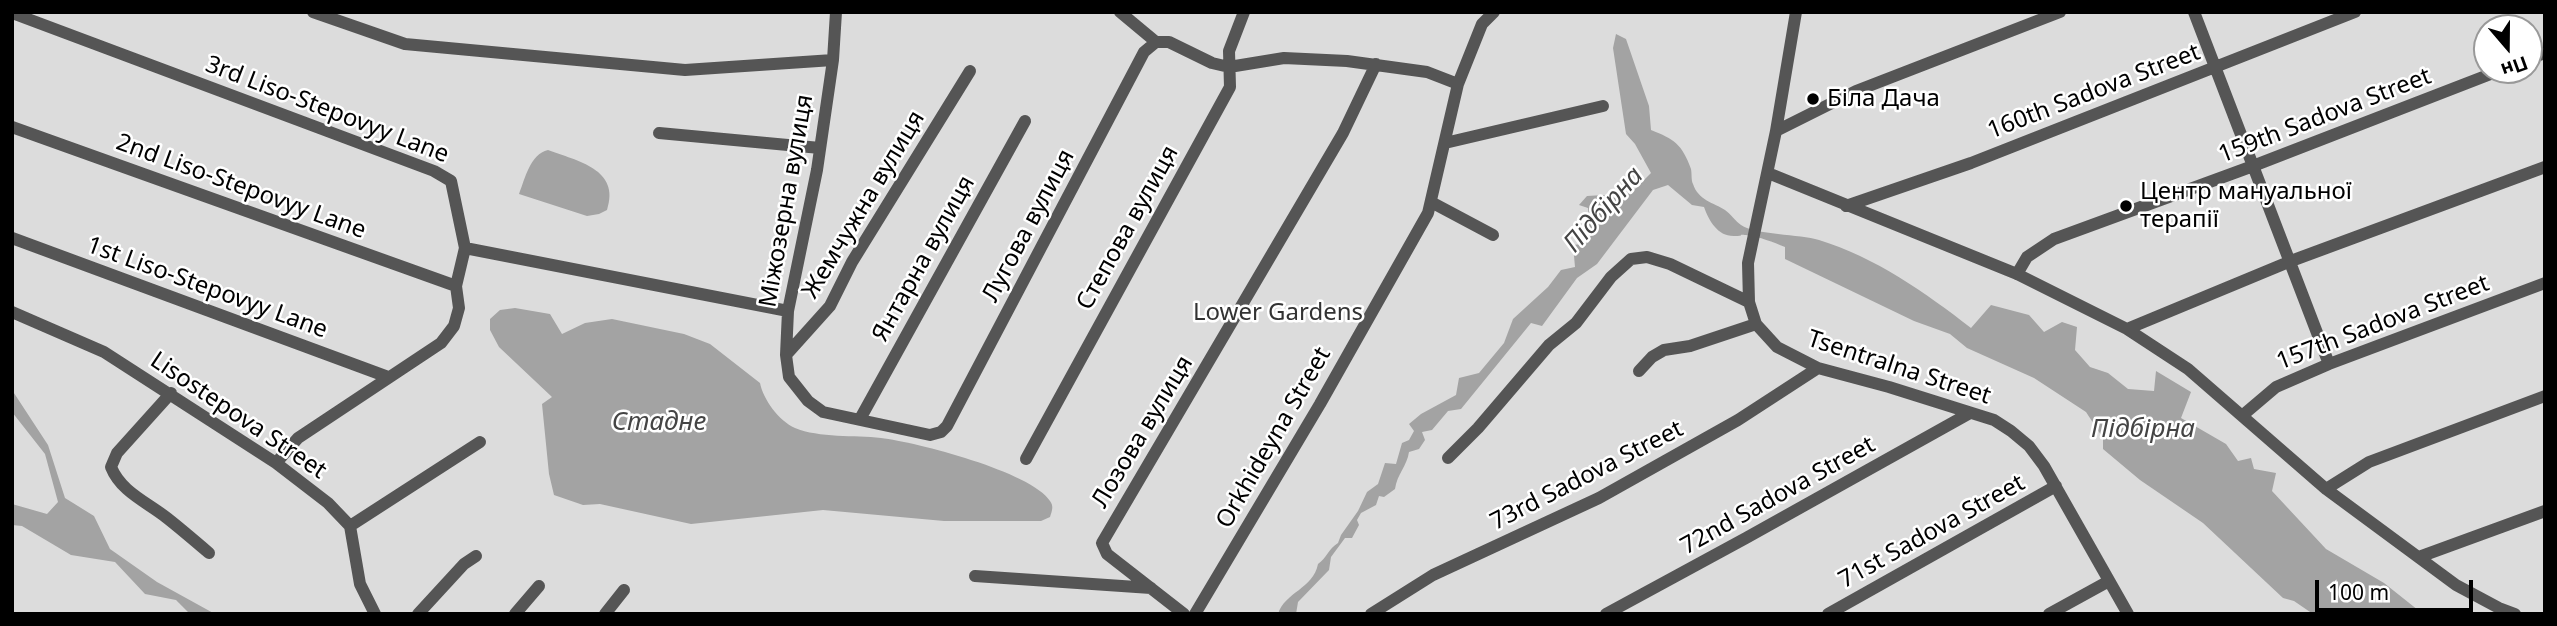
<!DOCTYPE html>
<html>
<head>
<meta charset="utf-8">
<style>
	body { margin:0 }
	#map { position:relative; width:2557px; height:626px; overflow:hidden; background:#fff; font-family:"Noto Sans",sans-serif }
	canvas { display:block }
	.frame { position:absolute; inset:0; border:14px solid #000; pointer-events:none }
	.north { position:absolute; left:2473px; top:14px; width:70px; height:70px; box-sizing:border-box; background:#fff; border:2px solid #999; border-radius:50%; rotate:160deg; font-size:19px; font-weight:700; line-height:28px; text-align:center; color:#000 }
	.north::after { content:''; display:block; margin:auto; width:24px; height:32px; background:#000; clip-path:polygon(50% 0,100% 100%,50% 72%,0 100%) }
	.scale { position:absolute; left:2315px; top:580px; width:158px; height:32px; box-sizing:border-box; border:4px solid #000; border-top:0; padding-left:9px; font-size:21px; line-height:24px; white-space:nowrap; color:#000; -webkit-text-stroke:5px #fff; paint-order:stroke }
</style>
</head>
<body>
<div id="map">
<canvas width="2557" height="626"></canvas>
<div class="frame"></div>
<div class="north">Пн</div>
<div class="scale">100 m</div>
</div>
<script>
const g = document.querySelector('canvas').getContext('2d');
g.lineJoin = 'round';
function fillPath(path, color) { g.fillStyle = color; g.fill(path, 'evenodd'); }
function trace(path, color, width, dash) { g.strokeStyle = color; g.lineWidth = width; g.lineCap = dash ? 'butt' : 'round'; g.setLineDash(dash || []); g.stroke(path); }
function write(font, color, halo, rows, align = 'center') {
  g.font = font + ' "Noto Sans",sans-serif'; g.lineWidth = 5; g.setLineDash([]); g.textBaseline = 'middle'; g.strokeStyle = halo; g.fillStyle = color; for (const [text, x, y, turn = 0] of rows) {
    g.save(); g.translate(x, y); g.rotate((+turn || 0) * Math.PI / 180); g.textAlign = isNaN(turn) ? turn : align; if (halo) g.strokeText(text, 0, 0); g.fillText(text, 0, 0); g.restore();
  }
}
fillPath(new Path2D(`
	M12,12H2545V614H12ZM2487,28H2529V70H2487Z`), '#dcdcdc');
fillPath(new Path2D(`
	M1616,34L1626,39L1649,106L1651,130C1674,139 1682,144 1691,169C1692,174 1691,180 1693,184C1698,200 1714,203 1725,210C1731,214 1735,221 1741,225C1755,235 1800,234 1819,240C1875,257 1926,293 1971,328L1991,305L2029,315L2044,332L2062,322L2077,327L2075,350L2090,367L2108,373L2128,389L2154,391L2156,371L2191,392L2181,418L2226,444L2238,461L2251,458L2254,469L2276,473L2272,491L2326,549L2384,583L2423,614H2313L2294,601L2283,598L2203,523L2140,480L2103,449V438L2086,412L2034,378L1967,348L1950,334L1914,321L1785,259V247C1773,242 1760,237 1746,235C1736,234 1746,236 1735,236C1718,237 1709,221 1704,207L1692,205L1668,185L1653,190L1597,264L1577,278L1542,326L1531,323L1461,409L1448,411L1432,430L1422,432L1425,440L1419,449L1409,452C1407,466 1397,474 1395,489L1384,497L1379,496L1376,505L1361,513L1357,520L1359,525L1352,538H1345L1331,557L1329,570L1298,602L1296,614H1278C1285,592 1313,589 1318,564C1327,558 1328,549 1338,543L1341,535L1358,511L1367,492L1378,484L1385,463L1396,464L1402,443L1409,440L1414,431L1409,424L1421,414L1456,395L1459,378L1479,373L1504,343L1513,319L1548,287L1561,270L1575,267L1573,245L1582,244L1593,234L1585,223L1589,219L1588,208L1579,205L1587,196L1604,195L1619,199L1634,190L1651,173L1635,144L1626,134L1613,48Z
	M548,150C577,161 621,169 607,210L599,214L587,216L519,194C525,179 530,154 548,150Z
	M515,308L550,314L562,334L585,323L612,319L684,334L710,344L760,383C763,399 779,421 795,428C819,438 855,435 881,438C916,442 1032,472 1050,501C1054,506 1052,511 1050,517L1041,521H944L823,510L691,524L600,504L583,505L554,495L549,474L542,404L552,397L499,347L490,330V319L500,310Z
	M12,390L48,445L65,498L94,516L110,549L157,582L215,614H190L176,600L145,594L115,562L71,555L22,526L12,525V504L47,514L58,502L45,454L12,412Z`), '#a3a3a3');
trace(new Path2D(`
	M313,12L405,44L685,70L833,60
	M836,12L833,60L817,170L788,311L786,355L789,377L808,401L823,412L930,435L941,432L947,426L1144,52L1156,42
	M1120,12L1156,42H1169L1212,63L1229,67L1284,58L1347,61L1427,72L1458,84
	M1796,12L1776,131L1748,263L1749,302L1756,324L1777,347L1818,368L1889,387L1994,420L2011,431L2029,446L2044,466L2128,614
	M2194,12L2329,364
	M12,13L434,171L451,181L465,248L456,286L459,308L454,326L441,343L298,438L276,463
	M2529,59L2545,53
	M12,127L456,286
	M1776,131L1856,91L2060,12
	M659,133L820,148
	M1445,143L1603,106
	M1768,173L2017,274L2127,329L2188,369L2326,489L2456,585L2499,608L2515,614
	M1431,202L1493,235
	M1846,206L1971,163L2355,12
	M12,238L388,377
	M465,248L788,311
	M2017,274L2027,257L2054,239L2253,166L2501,70
	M12,312L104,352L276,463L328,503L350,526L360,584L375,614
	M2127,329L2291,261L2545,167
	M786,355L830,306L852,262L970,71
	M1639,371L1652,357L1664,350L1690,346L1756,324
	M171,393L117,453L111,467C121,492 147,502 167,518C181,529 195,541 209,553
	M2243,415L2276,387L2329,364L2545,283
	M860,419L1025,121
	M1448,458L1478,428L1549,345L1576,323L1611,277L1631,259L1647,257L1670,264L1749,302
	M1026,459L1230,87L1229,51L1244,12
	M2326,489L2369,462L2545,396
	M350,526L480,442
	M2419,557L2545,511
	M975,576L1151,588
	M418,614L464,564L476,556
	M515,614L539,586
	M605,614L624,590
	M1184,614L1107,554L1102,543L1343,133L1376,64
	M1195,614L1320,404L1428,213L1458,84L1482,24L1494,12
	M1371,614L1433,575L1599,498L1738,420L1818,368
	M1606,614L1746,538L1970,413
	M1828,614L2056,486
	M2049,614L2109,581`), '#555', 12);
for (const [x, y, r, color] of [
	[1813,99,7,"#000"],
	[2126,206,7,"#000"]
]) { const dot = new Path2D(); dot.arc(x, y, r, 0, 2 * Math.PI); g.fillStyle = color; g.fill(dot); trace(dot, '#fff', 2.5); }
write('24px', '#000', '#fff', [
	["160th Sadova Street",2094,92,-21],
	["3rd Liso-Stepovyy Lane",327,110,21],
	["159th Sadova Street",2325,116,-21],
	["2nd Liso-Stepovyy Lane",241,187,20],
	["Міжозерна вулиця",787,201,-80],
	["Жемчужна вулиця",864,205,-59],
	["Лугова вулиця",1029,226,-62],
	["Степова вулиця",1128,228,-61],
	["Янтарна вулиця",924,259,-61],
	["1st Liso-Stepovyy Lane",207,288,20],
	["157th Sadova Street",2383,323,-21],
	["Tsentralna Street",1899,368,18],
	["Lisostepova Street",238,416,34],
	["Лозова вулиця",1143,432,-59],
	["Orkhideyna Street",1274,438,-60],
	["73rd Sadova Street",1587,476,-27],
	["72nd Sadova Street",1778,496,-29],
	["71st Sadova Street",1932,532,-29]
]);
write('24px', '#000', '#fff', [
	["Біла Дача",1827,99],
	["Центр мануальної",2140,192],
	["терапії",2140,220]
], 'left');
write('24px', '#333', '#fff', [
	["Lower Gardens",1278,313]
]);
write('italic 26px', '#444', '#fff', [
	["Підбірна",1604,210,-48],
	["Стадне",659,423],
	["Підбірна",2143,430]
]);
</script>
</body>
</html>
